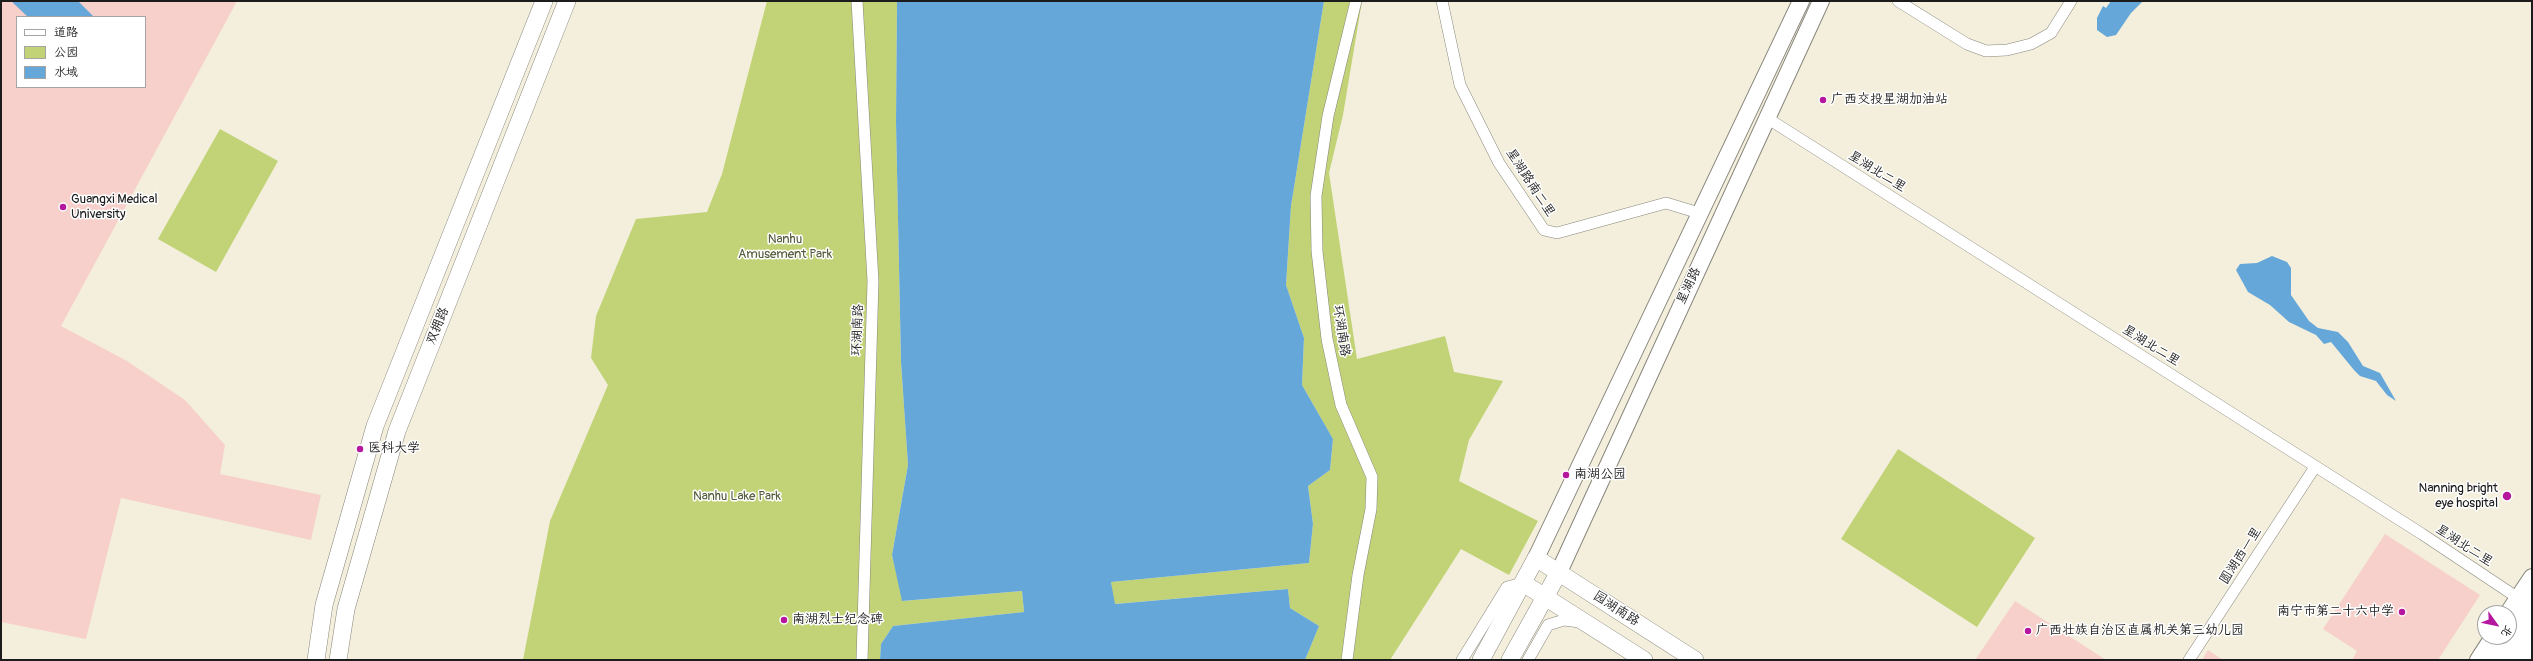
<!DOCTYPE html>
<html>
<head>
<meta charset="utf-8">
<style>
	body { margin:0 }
	#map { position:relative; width:2533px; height:661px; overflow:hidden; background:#f3efdc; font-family:Pangolin,"LXGW WenKai TC",sans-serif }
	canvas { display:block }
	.frame { position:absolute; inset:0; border:2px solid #1c1c1c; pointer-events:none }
	.legend { position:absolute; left:16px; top:16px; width:130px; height:72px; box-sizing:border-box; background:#fff; border:1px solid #a4a4a4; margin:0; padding:5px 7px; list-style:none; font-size:12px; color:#1c1c1c }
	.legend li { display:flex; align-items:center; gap:8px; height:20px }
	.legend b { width:20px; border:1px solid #a4a4a4 }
	.north { position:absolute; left:2477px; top:605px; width:40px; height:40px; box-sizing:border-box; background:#fff; border:1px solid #a4a4a4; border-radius:50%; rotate:123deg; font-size:11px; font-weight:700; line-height:16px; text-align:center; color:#1c1c1c }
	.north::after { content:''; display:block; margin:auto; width:14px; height:18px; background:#b5179e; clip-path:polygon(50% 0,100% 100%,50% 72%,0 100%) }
</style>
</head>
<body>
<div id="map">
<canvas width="2533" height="661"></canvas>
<div class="frame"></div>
<ul class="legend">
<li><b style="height:5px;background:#fff"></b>道路</li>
<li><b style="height:11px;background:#c1d376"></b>公园</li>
<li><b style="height:11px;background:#65a7d9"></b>水域</li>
</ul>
<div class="north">北</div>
</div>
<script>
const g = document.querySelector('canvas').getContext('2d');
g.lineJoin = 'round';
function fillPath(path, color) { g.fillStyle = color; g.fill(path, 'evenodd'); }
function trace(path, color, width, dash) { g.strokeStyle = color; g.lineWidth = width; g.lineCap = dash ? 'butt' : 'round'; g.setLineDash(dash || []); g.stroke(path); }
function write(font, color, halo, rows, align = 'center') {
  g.font = font + ' Pangolin,"LXGW WenKai TC",sans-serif'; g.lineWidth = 3; g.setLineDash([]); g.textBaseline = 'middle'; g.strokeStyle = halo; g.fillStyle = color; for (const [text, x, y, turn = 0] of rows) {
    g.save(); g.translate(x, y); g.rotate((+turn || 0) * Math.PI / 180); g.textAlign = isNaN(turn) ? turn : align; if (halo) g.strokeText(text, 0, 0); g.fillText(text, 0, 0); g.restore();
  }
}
fillPath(new Path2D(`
	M1,1H237L61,326L127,361L185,400L225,445L220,474L321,495L311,540L121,498L86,639L1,622ZM17,17H145V87H17Z
	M2385,534L2480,595L2438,660H2352L2357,651L2323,629Z
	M2015,601L2106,660H1975Z
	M2208,650L2223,660H2202Z`), '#f7d0cc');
fillPath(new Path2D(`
	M767,1H897L896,122L901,362L908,465L892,555L903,601L1022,591L1024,612L893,626L881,644L880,660H523L550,521L608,385L591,358L596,316L636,219L707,212L722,174Z
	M1324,1H1362L1343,115L1329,173L1357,359L1445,336L1454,372L1503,381L1469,440L1459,481L1538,521L1509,575L1461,549L1390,660H1305L1319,626L1290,608L1288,589L1114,604L1111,582L1309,563L1313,524L1308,486L1330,470L1333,439L1302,385L1304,338L1286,285L1291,206Z
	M220,129L278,161L216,272L158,239Z
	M1898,449L2035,538L1977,627L1841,539Z`), '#c1d376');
fillPath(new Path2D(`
	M11,1H78L94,17H28Z
	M897,1H1324L1291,206L1286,285L1304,338L1302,385L1333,439L1330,470L1308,486L1313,524L1309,563L1111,582L1115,604L1288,589L1290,608L1319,626L1305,660H880L881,644L893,626L1024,612L1022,591L902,601L892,555L908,465L901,362L896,122Z
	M2111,1H2143L2131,13L2116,35L2107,37L2097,30V18L2103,6L2106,8Z
	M2272,256L2287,262L2291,268V295L2309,321L2318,328L2338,332L2348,342L2363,366L2380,373L2396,401L2387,395L2376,381L2360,376L2354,370L2331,342L2324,344L2316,335L2289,322L2270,305L2248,292L2236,270L2240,264L2257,263Z`), '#65a7d9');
const street = new Path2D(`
	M857,1L873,281L862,660
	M1442,1L1460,85L1499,163L1544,230L1557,233L1666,203L1699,213
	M1898,1L1967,44L1986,51L2007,50L2031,44L2051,33L2071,1
	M1767,118L2422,534L2518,598
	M1347,660L1358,575L1371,509L1372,477L1341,405L1327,339L1317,251L1316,196L1328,116L1356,1
	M1462,660L1507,587L1523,583
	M1528,660L1548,625L1564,620L1580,622
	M2189,660L2315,467`);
const secondary = new Path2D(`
	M1536,558L1801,1
	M1559,572L1821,1
	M2508,613L2532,577
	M2478,660L2493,637
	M2526,660L2532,651`);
const primary = new Path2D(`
	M1523,583L1644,660
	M316,660L324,605L375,426L544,1
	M338,660L346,609L397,431L567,1
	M1481,660L1536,558L1695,660
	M1510,660L1559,572`);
const highway = new Path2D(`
	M2509,636L2532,601
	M2493,660L2508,637
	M2511,660L2532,627`);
trace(street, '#88867c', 12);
trace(secondary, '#88867c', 18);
trace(primary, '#88867c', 18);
trace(highway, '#88867c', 22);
trace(street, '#fff', 11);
trace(secondary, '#fff', 16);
trace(primary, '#fff', 17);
trace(highway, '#fff', 20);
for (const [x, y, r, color] of [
	[1823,100,4,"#b5179e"],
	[63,207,4,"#b5179e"],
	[360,449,4,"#b5179e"],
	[1566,475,4,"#b5179e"],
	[2507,496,5,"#b5179e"],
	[2402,612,4,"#b5179e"],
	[784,620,4,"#b5179e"],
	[2028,631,4,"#b5179e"]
]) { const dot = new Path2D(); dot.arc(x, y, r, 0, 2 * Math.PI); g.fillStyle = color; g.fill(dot); trace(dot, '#fff', 1.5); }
write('13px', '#1c1c1c', '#fff', [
	["广西交投星湖加油站",1831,100],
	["Guangxi Medical",71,200],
	["University",71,215],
	["医科大学",368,449],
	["南湖公园",1574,475],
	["Nanning bright",2498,489,"right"],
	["eye hospital",2498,504,"right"],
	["南宁市第二十六中学",2394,612,"right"],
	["南湖烈士纪念碑",792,620],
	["广西壮族自治区直属机关第三幼儿园",2036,631]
], 'left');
write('13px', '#1c1c1c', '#fff', [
	["星湖北二里",1877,172,32],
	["星湖路南二里",1530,183,57],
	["星湖路",1689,286,-65],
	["双拥路",438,326,-68],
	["环湖南路",858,330,-88],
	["环湖南路",1341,331,81],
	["星湖北二里",2151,346,32],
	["星湖北二里",2464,546,33],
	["圆湖西一里",2241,556,-57],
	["园湖南路",1616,609,33]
]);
write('13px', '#565c3c', '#fff', [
	["Nanhu",785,240],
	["Amusement Park",785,255],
	["Nanhu Lake Park",737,497]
]);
</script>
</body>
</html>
